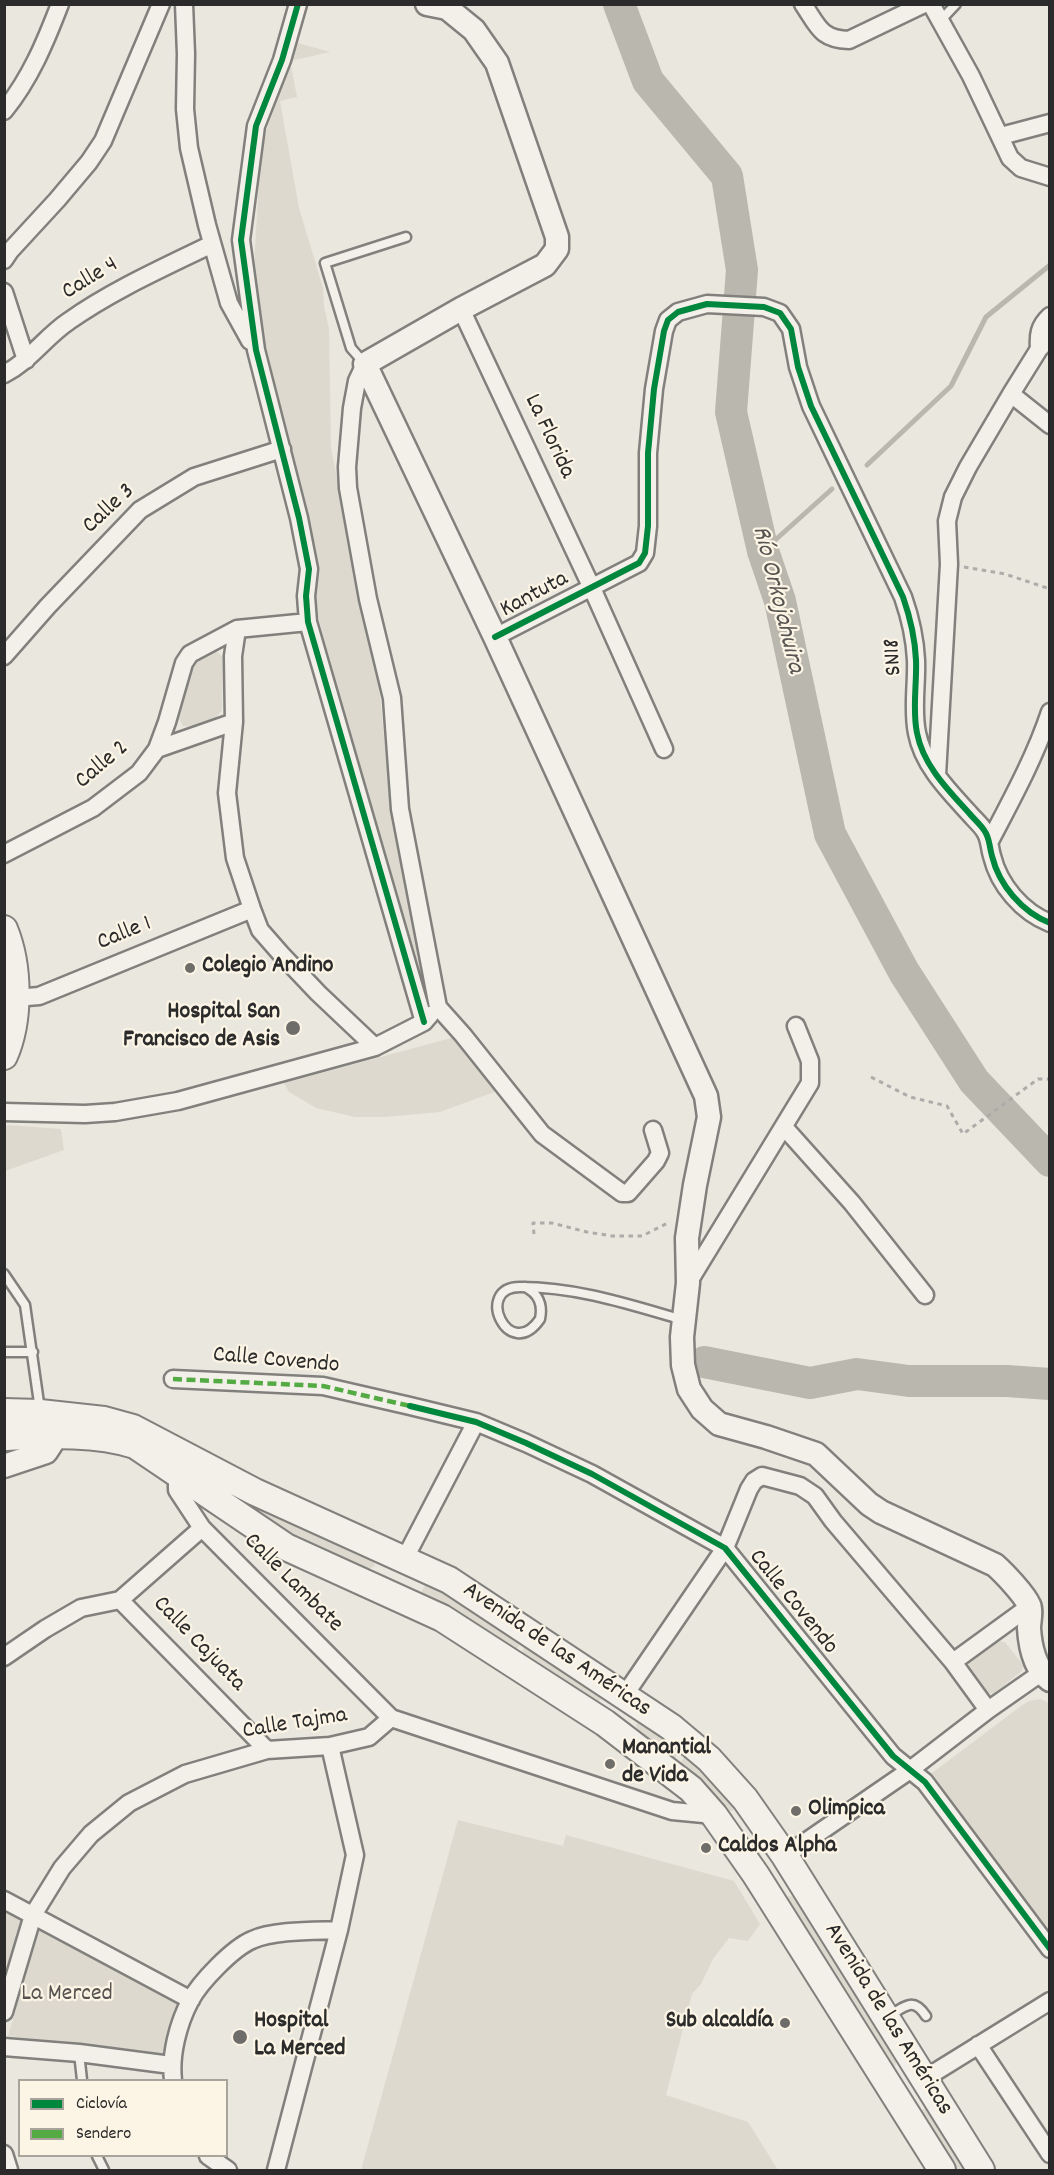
<!DOCTYPE html>
<html>
<head>
<meta charset="utf-8">
<style>
	body { margin:0 }
	#map { position:relative; width:1054px; height:2175px; overflow:hidden; background:#eae7df; font-family:Dekko,sans-serif }
	canvas { display:block }
	.frame { position:absolute; inset:0; border:6px solid #2b2b2b; pointer-events:none }
	.legend { position:absolute; left:18px; top:2079px; width:210px; height:78px; box-sizing:border-box; background:#fcf5e5; border:2px solid #a8a49b; margin:0; padding:8px 10px; list-style:none; font-size:18px; color:#2b2b2b }
	.legend li { display:flex; align-items:center; gap:12px; height:30px }
	.legend b { width:30px; border:2px solid #a8a49b }
</style>
</head>
<body>
<div id="map">
<canvas width="1054" height="2175"></canvas>
<div class="frame"></div>
<ul class="legend">
<li><b style="height:8px;background:#00873e"></b>Ciclovía</li>
<li><b style="height:8px;background:#54ab44"></b>Sendero</li>
</ul>
</div>
<script>
const g = document.querySelector('canvas').getContext('2d');
g.lineJoin = 'round';
function fillPath(path, color) { g.fillStyle = color; g.fill(path, 'evenodd'); }
function trace(path, color, width, dash) { g.strokeStyle = color; g.lineWidth = width; g.lineCap = dash ? 'butt' : 'round'; g.setLineDash(dash || []); g.stroke(path); }
function write(font, color, halo, rows, align = 'center') {
  g.font = font + ' Dekko,sans-serif'; g.lineWidth = 4.5; g.setLineDash([]); g.textBaseline = 'middle'; g.strokeStyle = halo; g.fillStyle = color; for (const [text, x, y, turn = 0] of rows) {
    g.save(); g.translate(x, y); g.rotate((+turn || 0) * Math.PI / 180); g.textAlign = isNaN(turn) ? turn : align; if (halo) g.strokeText(text, 0, 0); g.fillText(text, 0, 0); g.restore();
  }
}
fillPath(new Path2D(`
	M298,43L330,52L290,61L297,97L280,101L299,208L323,288L324,306L329,329L331,448L379,684L389,791L422,947L425,989L347,737L315,603L316,571L313,539L252,297L261,149L289,60Z
	M217,652L223,657L222,710L216,718L191,727L183,726L179,719L192,669L195,663L209,653Z
	M455,1037L497,1091L440,1112L385,1117H355L316,1108L289,1092L284,1083Z
	M9,1125L61,1129L64,1150L5,1171V1126Z
	M254,1504L373,1560L375,1566L369,1569L250,1513L249,1507Z
	M425,1585L445,1594L521,1642L516,1650L440,1602L421,1593Z
	M997,1641L1005,1642L1023,1665L1022,1671L993,1694L987,1693L968,1671L969,1663Z
	M525,1645L600,1693L601,1700L595,1702L521,1654Z
	M1041,1699L1050,1704L1049,1933L932,1773L1021,1706L1029,1701Z
	M639,1722L680,1751L675,1758L637,1731L636,1724Z
	M686,1755L714,1782L734,1805L733,1811H727L708,1789L680,1763Z
	M458,1820L563,1846L566,1835L734,1881L760,1924L748,1941L729,1938L713,1959L701,1984L692,1994L666,2095L748,2122L778,2170H361Z
	M788,1896L795,1897L897,2061L895,2066L892,2067L786,1903Z
	M5,1911L26,1921L5,1986Z
	M39,1930L178,2004L163,2054L8,2036Z
	M925,2108L928,2110L966,2170H954L920,2112Z`), '#ddd9ce');
trace(new Path2D(`
	M867,465L951,386L986,317L1050,265
	M763,551L832,489`), '#bab7ae', 5);
trace(new Path2D(`
	M619,4L648,81L727,176L742,270L731,412L763,551L780,601L830,834L904,972L974,1081L1050,1161
	M704,1362L810,1383L857,1374L909,1381H1007L1050,1384`), '#bab7ae', 32);
const lane = new Path2D(`
	M941,20L956,4
	M365,364L351,348L325,263L406,237
	M4,1274L25,1305L40,1410
	M525,1287C539,1294 543,1304 540,1319C509,1364 473,1287 520,1287C577,1287 628,1304 683,1320
	M4,1352H33
	M889,2016C906,2006 913,1997 926,2016
	M79,2053L82,2080
	M97,2156L104,2170`);
const street = new Path2D(`
	M184,4L186,54L185,109L189,148L207,225L229,303L250,341
	M298,4L282,60L256,126L241,240L256,350L299,518L309,569L306,596L308,622L424,1022
	M803,4C818,26 820,39 849,40L924,4
	M931,4L971,76L1010,158L1021,168L1050,177
	M4,111C30,79 45,43 60,4
	M1001,136L1050,123
	M4,260L10,251L57,200L89,162L103,141L161,4
	M4,292L26,360
	M461,309L591,586L664,749
	M1039,349C1038,335 1039,326 1050,316
	M365,364L357,381L352,408L347,467L348,488L368,599L392,698L400,809L438,1007L463,1035L542,1134L622,1193H628L656,1161L660,1153L653,1130
	M4,374C30,361 45,337 69,321C113,290 163,268 212,244
	M1011,394L1050,425
	M237,629L233,656L234,722L227,793L235,858L252,909L260,930L281,954L318,993L375,1047
	M495,637L639,563L645,553L648,526V453L654,389L664,331L668,320L678,312L707,304L764,307L780,313L791,329L798,367L811,406L903,597C910,617 915,638 916,660C917,684 912,709 917,733C923,765 948,790 969,813C974,819 980,824 984,830C990,838 989,846 992,856C999,885 1022,912 1050,923
	M4,656L48,606L140,510L194,477L282,449
	M157,749L167,722L184,663L190,654L237,629L308,622
	M937,775L949,564L947,521L953,497L968,467L1011,394L1039,349L1050,337
	M990,841C1012,799 1035,757 1050,712
	M4,854L93,808L139,773L157,749L234,722
	M15,998L39,996L252,909
	M4,1112L85,1114L115,1112L178,1101L375,1047L424,1022L430,1015
	M784,1127L852,1203L925,1295
	M688,1283L810,1083V1061L796,1026
	M173,1379L323,1386L410,1406L476,1422L526,1443L592,1474L725,1548L893,1756L925,1782L1050,1949
	M177,1473V1490L202,1528L391,1718L672,1811L714,1815
	M404,1560L476,1422
	M120,1600L267,1750
	M4,1657L45,1629L81,1608L120,1600L202,1528
	M953,1662L1030,1606
	M624,1696L725,1548L749,1489L754,1481L762,1476L800,1486L815,1496L833,1521L953,1662L988,1710
	M785,1856L910,1770L988,1710L1041,1673
	M4,1900L191,2000
	M4,2012L33,1915L62,1868L91,1834L129,1803L185,1774L267,1750L330,1746L369,1737L391,1718
	M978,2045L1050,2154
	M4,2047L79,2053L171,2065
	M924,2079L1050,2001
	M173,2080C170,2055 178,2024 190,2001C200,1982 233,1948 252,1940C274,1930 315,1931 339,1930
	M4,2154L9,2170
	M208,2156L228,2170
	M276,2170L339,1930L355,1855L330,1746`);
const secondary = new Path2D(`
	M427,4L447,8L474,30L497,63L557,237V249L545,265L461,309L365,364L495,637L706,1096L709,1117L695,1185L687,1238L688,1283L682,1337L683,1365L689,1389L702,1409L719,1424L766,1437L816,1454L869,1504L881,1512L995,1565C1004,1573 1024,1594 1029,1605C1032,1611 1029,1621 1029,1628C1030,1646 1035,1669 1050,1680
	M4,1466L46,1452L57,1435`);
const primary = new Path2D(`
	M4,929C19,965 20,1020 4,1056
	M4,1412L40,1413L104,1420L133,1428L255,1492L449,1580L671,1727L709,1759L745,1799L785,1856L981,2170
	M4,1437C47,1435 94,1432 135,1445L286,1547L442,1618L605,1723L691,1789L714,1815L756,1875L942,2170`);
trace(lane, '#81807c', 13);
trace(street, '#81807c', 21);
trace(secondary, '#81807c', 27);
trace(primary, '#81807c', 30);
trace(new Path2D(`
	M964,567L1005,574L1050,589
	M871,1077L910,1097L947,1106L963,1134L1038,1079H1050
	M534,1234L533,1223H552L587,1232L612,1236H642L670,1222`), '#aeaca9', 3, [4.5, 4.5]);
trace(lane, '#f3f0ea', 8);
trace(street, '#f3f0ea', 16);
trace(secondary, '#f3f0ea', 22);
trace(primary, '#f3f0ea', 26);
trace(new Path2D(`
	M173,1379L323,1386L410,1406`), '#54ab44', 4.5, [9, 4.5]);
trace(new Path2D(`
	M298,4L282,60L256,126L241,240L256,350L299,518L309,569L306,596L308,622L424,1022
	M495,637L639,563L645,553L648,526V453L654,389L664,331L668,320L678,312L707,304L764,307L780,313L791,329L798,367L811,406L903,597C910,617 915,638 916,660C917,684 912,709 917,733C923,765 948,790 969,813C974,819 980,824 984,830C990,838 989,846 992,856C999,885 1022,912 1050,923
	M410,1406L476,1422L526,1443L592,1474L725,1548L893,1756L925,1782L1050,1949`), '#00873e', 6);
for (const [x, y, r, color] of [
	[190,968,6,"#6e6d6a"],
	[293,1028,8,"#6e6d6a"],
	[610,1764,6,"#6e6d6a"],
	[796,1811,6,"#6e6d6a"],
	[706,1848,6,"#6e6d6a"],
	[785,2023,6,"#6e6d6a"],
	[240,2037,8,"#6e6d6a"]
]) { const dot = new Path2D(); dot.arc(x, y, r, 0, 2 * Math.PI); g.fillStyle = color; g.fill(dot); trace(dot, '#fcf5e5', 2); }
write('24px', '#2b2b2b', '#fcf5e5', [
	["Calle 4",91,280,-31],
	["La Florida",548,437,65],
	["Calle 3",110,510,-43],
	["Kantuta",535,596,-28],
	["SN18",895,657,-94],
	["Calle 2",103,766,-40],
	["Calle 1",125,935,-22],
	["Calle Covendo",276,1362,5],
	["Calle Lambate",292,1584,45],
	["Calle Covendo",792,1603,51],
	["Calle Cajuata",198,1645,46],
	["Avenida de las Américas",556,1651,34],
	["Calle Tajma",295,1725,-9],
	["Avenida de las Américas",887,2020,58]
]);
write('bold 24px', '#2b2b2b', '#fcf5e5', [
	["Colegio Andino",202,968],
	["Hospital San",280,1014,"right"],
	["Francisco de Asis",280,1042,"right"],
	["Manantial",622,1750],
	["de Vida",622,1778],
	["Olimpica",808,1811],
	["Caldos Alpha",718,1848],
	["Hospital",254,2023],
	["La Merced",254,2051],
	["Sub alcaldía",773,2023,"right"]
], 'left');
write('24px', '#555450', '#fcf5e5', [
	["La Merced",67,1996]
]);
write('italic 26px', '#565552', '#fcf5e5', [
	["Río Orkojahuira",776,600,76]
]);
</script>
</body>
</html>
